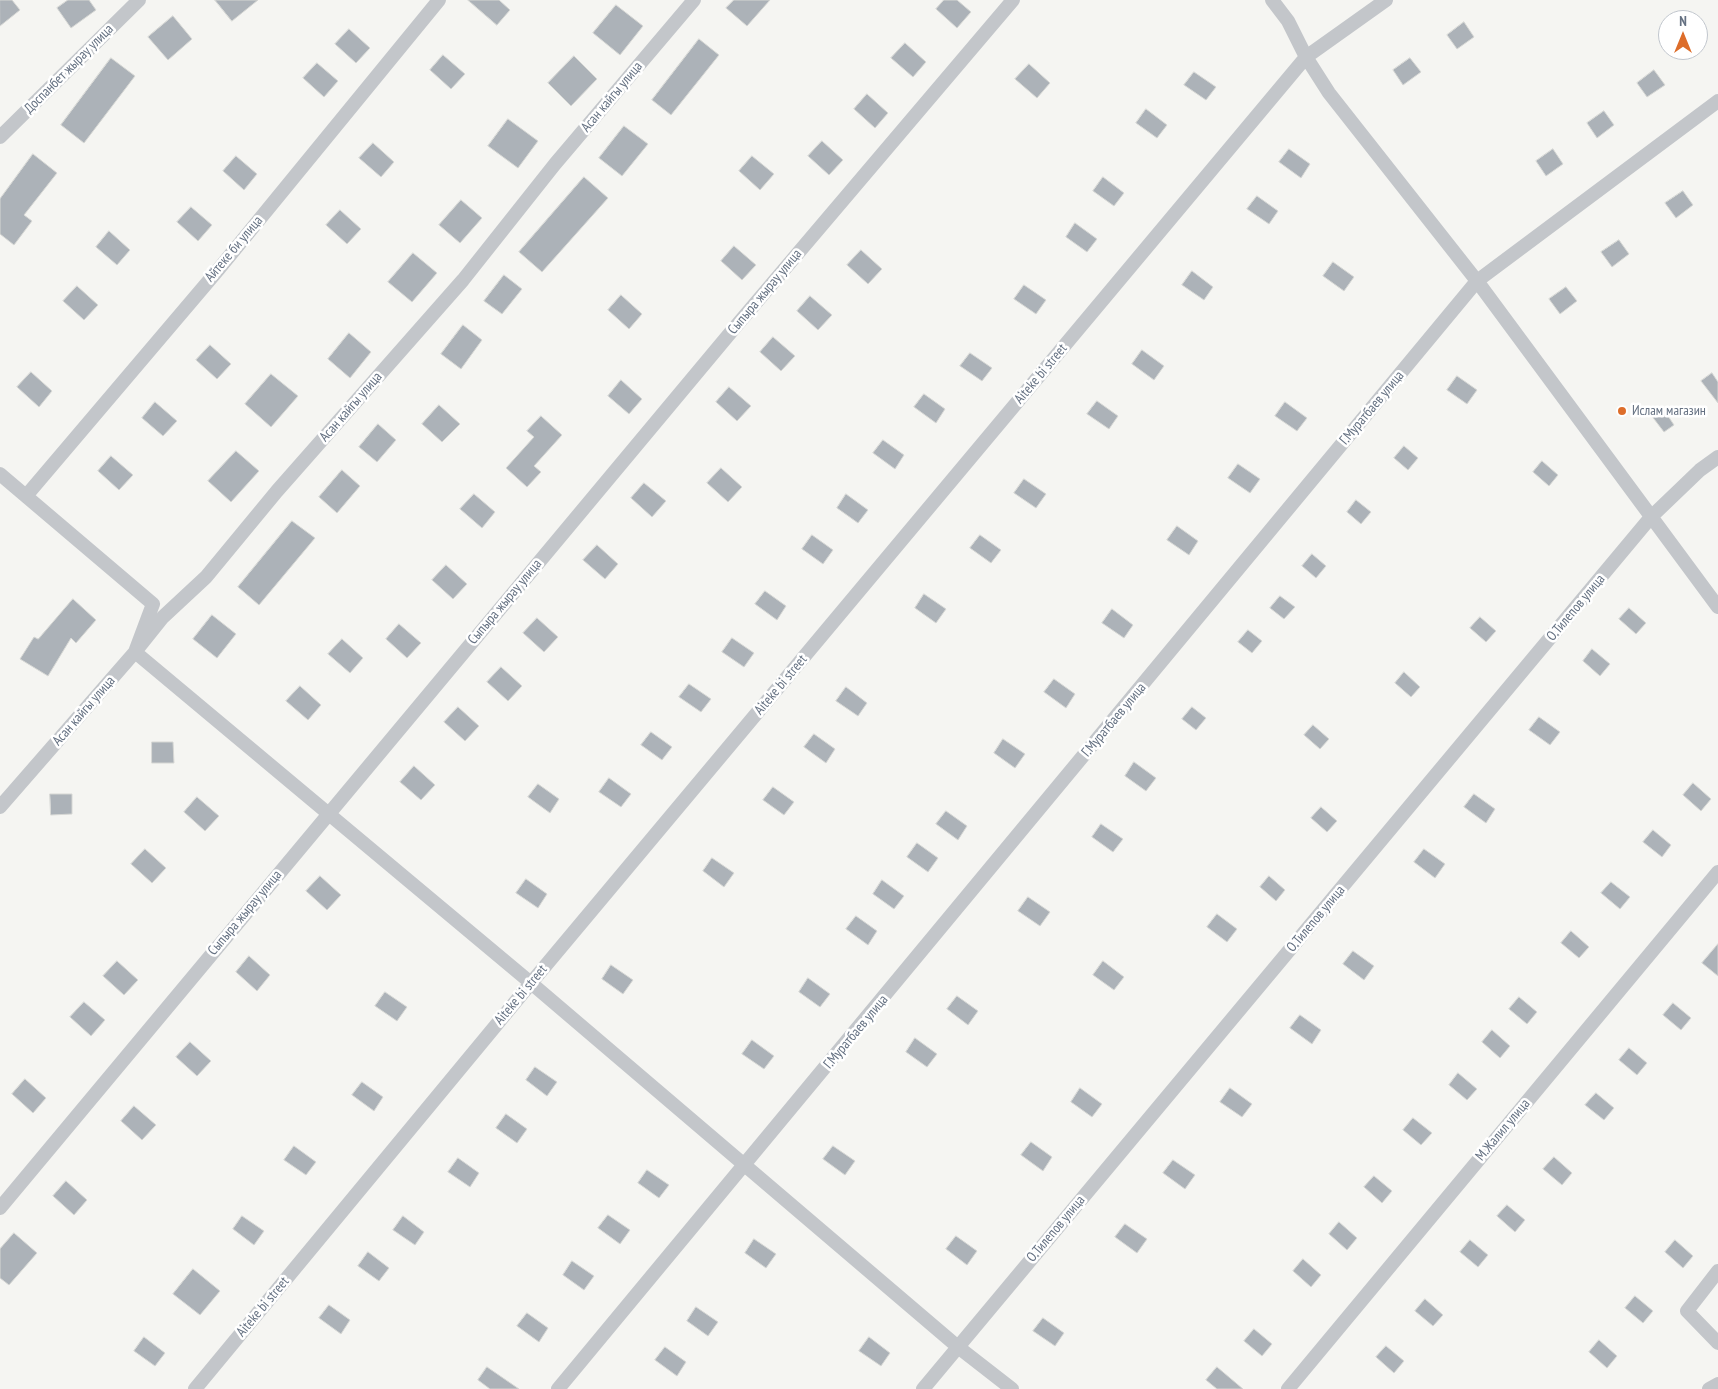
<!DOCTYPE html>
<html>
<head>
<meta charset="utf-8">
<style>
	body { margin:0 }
	#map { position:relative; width:1718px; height:1389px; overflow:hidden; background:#f5f5f2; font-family:"PT Sans Narrow",sans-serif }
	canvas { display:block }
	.north { position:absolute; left:1658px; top:10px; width:50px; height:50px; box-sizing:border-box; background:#fff; border:1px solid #c1c6cd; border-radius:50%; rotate:0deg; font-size:14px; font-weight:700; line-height:20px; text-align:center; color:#657182 }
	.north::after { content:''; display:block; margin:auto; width:18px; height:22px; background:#dd6d2a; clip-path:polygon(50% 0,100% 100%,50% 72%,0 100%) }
</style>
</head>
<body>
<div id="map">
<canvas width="1718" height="1389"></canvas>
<div class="north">N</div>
</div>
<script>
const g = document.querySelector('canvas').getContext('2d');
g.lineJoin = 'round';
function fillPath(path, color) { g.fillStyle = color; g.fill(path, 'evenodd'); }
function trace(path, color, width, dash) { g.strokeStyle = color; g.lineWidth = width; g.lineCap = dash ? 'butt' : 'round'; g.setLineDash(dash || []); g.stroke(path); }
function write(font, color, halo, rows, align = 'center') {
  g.font = font + ' "PT Sans Narrow",sans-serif'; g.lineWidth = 5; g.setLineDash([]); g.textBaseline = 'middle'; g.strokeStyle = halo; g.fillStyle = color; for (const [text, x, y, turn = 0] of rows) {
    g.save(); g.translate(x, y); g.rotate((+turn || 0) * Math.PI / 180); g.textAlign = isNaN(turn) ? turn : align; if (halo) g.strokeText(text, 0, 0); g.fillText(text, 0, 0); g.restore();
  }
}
const building = new Path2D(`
	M0,0H12L20,10L0,26Z
	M68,0H89L96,10L71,28L57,8Z
	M215,0H258L232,21Z
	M468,0H499L510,10L497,25Z
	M734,0H770L747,26L726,8Z
	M944,0H957L971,12L957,28L936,9Z
	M616,5L643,26L620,55L593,33Z
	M173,16L192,39L168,60L148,37Z
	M1464,22L1474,37L1457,49L1447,35Z
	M349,29L370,48L356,63L335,44Z
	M699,39L719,55L671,115L652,100Z
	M905,43L926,62L913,77L891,58Z
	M443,55L465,74L451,89L430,70Z
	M574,56L597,79L571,106L548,83Z
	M111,58L135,76L84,143L61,125Z
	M1410,58L1421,72L1403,85L1393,70Z
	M317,63L338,81L324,97L303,78Z
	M1029,64L1050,83L1037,98L1015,79Z
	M1654,70L1665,85L1647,97L1637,83Z
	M1194,72L1216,87L1206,100L1184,85Z
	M867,94L888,113L875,128L854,109Z
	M1146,109L1167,125L1157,138L1136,123Z
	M1604,111L1614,125L1597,138L1587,123Z
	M508,119L538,141L518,168L488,146Z
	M624,126L648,144L622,176L599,158Z
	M822,141L843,160L829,175L808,156Z
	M373,143L394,162L381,177L359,158Z
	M1289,149L1310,164L1301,178L1279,162Z
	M1553,149L1563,164L1546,176L1536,161Z
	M33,154L57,173L24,215L32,221L14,245L0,234V199Z
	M236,156L257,174L244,190L223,171Z
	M752,156L774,174L760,190L739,171Z
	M584,177L608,198L542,272L519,252Z
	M1103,177L1124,193L1114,206L1093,191Z
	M1683,191L1693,205L1676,218L1665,203Z
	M1257,196L1278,211L1269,224L1247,209Z
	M461,200L482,218L460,243L439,225Z
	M191,207L212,225L198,241L177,222Z
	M340,210L361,229L347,244L326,225Z
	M1075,223L1097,239L1087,252L1066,237Z
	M109,231L130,250L117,265L96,247Z
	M1619,240L1629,254L1612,267L1601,252Z
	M734,246L756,265L742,280L721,261Z
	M861,250L882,269L868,284L847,265Z
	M413,253L437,273L412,302L388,282Z
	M1333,262L1354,277L1344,291L1323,276Z
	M1192,271L1213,287L1204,300L1182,285Z
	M504,275L522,289L502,314L484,301Z
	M1024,285L1046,300L1036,314L1014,299Z
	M77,286L98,305L84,320L63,301Z
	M1566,287L1577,301L1560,314L1549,299Z
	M621,295L642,314L629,329L608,310Z
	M810,296L832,315L818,330L797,311Z
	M463,325L482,340L461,369L441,354Z
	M349,333L371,352L350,378L328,359Z
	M773,337L795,356L781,371L760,352Z
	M210,345L231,364L217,379L196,360Z
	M1142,350L1164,366L1154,380L1132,364Z
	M970,353L992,368L982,381L960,366Z
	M31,372L52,391L39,407L17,387Z
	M1712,373L1718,382V403L1701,381Z
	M271,374L298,396L271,427L245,404Z
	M1457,376L1477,390L1467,404L1447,390Z
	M621,380L642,399L629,414L608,396Z
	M729,387L751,406L737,421L716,402Z
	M924,394L945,409L936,423L914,407Z
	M1097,401L1118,416L1109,429L1087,414Z
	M155,402L177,421L163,436L142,418Z
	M1285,402L1307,418L1297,431L1275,416Z
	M439,405L460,424L442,442L422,424Z
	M1662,407L1674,425L1664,432L1651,415Z
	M541,416L562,435L534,466L541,472L527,487L506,468L534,437L527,431Z
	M378,424L396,440L377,462L359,447Z
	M883,440L904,455L895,469L873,453Z
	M1404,446L1418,458L1408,470L1394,458Z
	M236,451L259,471L231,502L208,481Z
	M111,456L133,475L119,490L98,471Z
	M1542,461L1558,475L1549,486L1533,472Z
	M1238,464L1260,479L1250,493L1228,478Z
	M721,468L742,487L728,502L707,483Z
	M342,470L360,486L337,513L319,497Z
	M1024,479L1046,494L1036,508L1014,493Z
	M644,483L666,501L652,517L631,498Z
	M474,494L495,512L482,528L460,509Z
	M846,494L868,510L858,523L837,508Z
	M1356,500L1371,512L1361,524L1347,512Z
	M292,521L315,538L259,605L238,587Z
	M1177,526L1198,541L1189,555L1167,540Z
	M812,535L833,550L823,564L802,549Z
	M980,535L1001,550L991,563L970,548Z
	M597,545L618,564L605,579L583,560Z
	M1312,554L1326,566L1316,578L1302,566Z
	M446,565L467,584L453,599L432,580Z
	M765,591L786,606L777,620L755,604Z
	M924,594L946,609L936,623L915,608Z
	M1280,596L1295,607L1284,619L1270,608Z
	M73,599L96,620L76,643L71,638L48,676L20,659L34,637L38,639Z
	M1629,608L1646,623L1636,634L1619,619Z
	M1112,609L1133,625L1124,638L1102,623Z
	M212,615L236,634L217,658L193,639Z
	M1480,617L1496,631L1486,642L1470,628Z
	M537,618L558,637L544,652L523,633Z
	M399,624L421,643L407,658L386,639Z
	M1248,630L1262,641L1252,653L1238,642Z
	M732,638L754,653L744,667L722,652Z
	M342,639L363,658L350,673L328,654Z
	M1592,649L1610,664L1600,676L1583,661Z
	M501,667L522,686L508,701L487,682Z
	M1404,672L1420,687L1411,697L1395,683Z
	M1054,679L1075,694L1066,708L1044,692Z
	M689,684L711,699L701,712L679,697Z
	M300,686L321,705L308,720L286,701Z
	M846,687L867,703L858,716L836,701Z
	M458,707L479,726L465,741L444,722Z
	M1192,707L1206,718L1196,730L1182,719Z
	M1539,717L1560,732L1550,745L1529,730Z
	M1313,725L1329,739L1320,749L1304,735Z
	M651,732L672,747L662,760L641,745Z
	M814,734L835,749L826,763L804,747Z
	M1003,739L1025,754L1015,768L994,753Z
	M152,742H173L174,763H152Z
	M1134,762L1156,778L1146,791L1125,776Z
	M414,766L435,785L421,800L400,782Z
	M609,778L631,794L621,807L599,792Z
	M1693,783L1711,799L1701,811L1683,795Z
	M538,784L559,799L550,813L528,797Z
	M773,787L794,802L784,815L763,800Z
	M50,794H72V814L51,815Z
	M1474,794L1495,809L1486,823L1464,807Z
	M197,797L219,816L205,831L184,812Z
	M1321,807L1337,821L1327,832L1311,818Z
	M946,811L967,826L958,840L936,824Z
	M1101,824L1123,839L1113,852L1092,837Z
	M1653,830L1671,845L1662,857L1643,842Z
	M917,843L938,858L928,872L907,857Z
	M145,849L166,868L152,883L131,864Z
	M1424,849L1445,864L1435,878L1414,862Z
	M712,858L734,873L724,887L703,871Z
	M320,876L341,895L327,910L306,891Z
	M1269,876L1285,890L1276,901L1260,887Z
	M526,879L547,894L538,908L516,893Z
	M882,880L904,896L894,909L873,894Z
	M1611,882L1630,897L1620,909L1601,893Z
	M1028,897L1050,912L1040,926L1018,911Z
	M1217,914L1237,929L1227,942L1207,927Z
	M856,916L877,931L868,945L846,929Z
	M1571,931L1589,947L1579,958L1561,943Z
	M1718,944V976L1702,963Z
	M1353,951L1374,966L1364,980L1343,964Z
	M249,956L270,975L257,991L236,972Z
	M117,961L138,980L124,995L103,976Z
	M1103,961L1124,977L1114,990L1093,975Z
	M611,965L633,980L623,994L602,979Z
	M808,978L830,994L820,1007L799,992Z
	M385,992L407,1007L397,1021L375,1006Z
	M957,996L978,1011L968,1025L947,1009Z
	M1519,997L1537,1012L1527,1024L1509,1009Z
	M84,1002L105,1020L91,1036L70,1017Z
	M1673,1003L1691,1018L1681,1030L1663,1015Z
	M1300,1015L1321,1030L1312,1044L1290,1028Z
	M1492,1030L1510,1046L1500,1058L1482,1042Z
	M915,1038L937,1054L927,1067L906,1052Z
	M752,1040L774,1056L764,1069L742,1054Z
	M190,1042L211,1061L197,1076L176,1057Z
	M1629,1048L1647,1063L1637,1075L1619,1060Z
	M535,1067L557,1082L547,1096L526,1080Z
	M1458,1073L1477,1089L1467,1100L1449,1085Z
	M25,1079L46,1098L33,1113L12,1094Z
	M362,1082L383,1097L374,1111L352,1095Z
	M1080,1088L1102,1104L1092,1117L1071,1102Z
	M1230,1088L1252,1104L1242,1117L1220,1102Z
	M1596,1093L1614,1108L1604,1120L1585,1105Z
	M134,1106L156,1125L142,1140L121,1121Z
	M506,1114L527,1129L517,1143L496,1128Z
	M1413,1118L1432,1133L1421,1145L1403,1130Z
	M1031,1142L1052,1157L1043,1171L1021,1155Z
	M294,1146L316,1162L306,1175L284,1160Z
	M833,1146L855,1161L845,1175L823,1159Z
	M1554,1157L1572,1173L1562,1185L1543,1169Z
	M458,1158L479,1173L470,1187L448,1172Z
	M1173,1160L1195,1175L1185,1189L1163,1173Z
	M647,1170L669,1185L659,1198L638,1183Z
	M1374,1176L1392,1191L1382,1203L1364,1187Z
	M66,1181L87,1200L74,1215L53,1196Z
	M1507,1205L1525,1220L1515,1232L1497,1216Z
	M608,1215L630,1230L620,1244L598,1228Z
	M242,1216L264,1231L254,1245L233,1229Z
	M403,1216L424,1232L415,1245L393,1230Z
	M1339,1222L1357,1238L1347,1250L1329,1234Z
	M1125,1224L1147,1239L1137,1253L1115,1237Z
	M14,1233L37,1253L9,1285L0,1278V1249Z
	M956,1236L977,1251L967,1265L946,1249Z
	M754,1239L776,1254L766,1268L745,1253Z
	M1470,1240L1488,1255L1478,1267L1460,1252Z
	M1675,1240L1693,1256L1683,1268L1665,1252Z
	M368,1252L389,1268L379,1281L358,1266Z
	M1303,1259L1321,1275L1311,1287L1293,1271Z
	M572,1261L594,1276L584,1290L563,1275Z
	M193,1269L220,1291L200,1315L173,1294Z
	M1635,1296L1653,1311L1643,1323L1625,1308Z
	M1425,1299L1443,1315L1433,1326L1415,1311Z
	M329,1305L350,1320L341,1334L319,1318Z
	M696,1307L718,1322L708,1336L687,1321Z
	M527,1313L548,1328L539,1342L517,1326Z
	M1043,1318L1064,1333L1055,1346L1033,1331Z
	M1254,1329L1272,1344L1262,1356L1244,1341Z
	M144,1337L165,1353L155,1366L134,1351Z
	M869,1337L890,1353L881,1366L859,1351Z
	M1599,1340L1617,1356L1607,1368L1589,1352Z
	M1386,1346L1404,1361L1394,1373L1376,1357Z
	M665,1347L686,1362L677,1376L655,1360Z
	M487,1367L519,1389H490L478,1380Z
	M1217,1367L1243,1389H1217L1206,1380Z`);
fillPath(building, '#acb2b8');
trace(building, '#d6d7d4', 1);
trace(new Path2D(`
	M1272,0L1288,21L1306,57L1329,93L1477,281L1718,607
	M0,137L139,0
	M0,474L153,604L135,652L531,983L958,1347L1012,1389
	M26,496L218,270L439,0
	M0,807L135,652L163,617L206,577L277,491L463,280L555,164L694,0
	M0,1208L731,332L1013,0
	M1718,1271L1687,1311L1718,1343
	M195,1389L531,983L1306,57L1386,0
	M558,1389L1477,281L1718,101
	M923,1389L1651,517L1700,470L1718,457
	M1288,1389L1718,872
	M1709,1389L1718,1384`), '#c3c6ca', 14);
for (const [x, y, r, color] of [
	[1622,411,5,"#dd6d2a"]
]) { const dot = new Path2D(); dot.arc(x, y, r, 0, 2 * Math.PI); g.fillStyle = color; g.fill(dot); trace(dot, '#fff', 2); }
write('14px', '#657182', '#fff', [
	["Доспанбет жырау улица",69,69,-45],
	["Асан кайгы улица",612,97,-50],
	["Айтеке би улица",234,249,-50],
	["Сыпыра жырау улица",765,292,-50],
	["Aiteke bi street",1041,374,-50],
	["Асан кайгы улица",351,407,-49],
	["Г.Муратбаев улица",1372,408,-50],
	["Сыпыра жырау улица",505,602,-50],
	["О.Тилепов улица",1576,608,-50],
	["Aiteke bi street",781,685,-50],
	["Асан кайгы улица",84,711,-49],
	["Г.Муратбаев улица",1114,720,-50],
	["Сыпыра жырау улица",245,913,-50],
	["О.Тилепов улица",1316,919,-50],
	["Aiteke bi street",521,995,-50],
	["Г.Муратбаев улица",856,1032,-50],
	["М.Жалил улица",1503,1130,-50],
	["О.Тилепов улица",1056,1229,-50],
	["Aiteke bi street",263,1307,-50]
]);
write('14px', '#657182', '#fff', [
	["Ислам магазин",1632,411]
], 'left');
</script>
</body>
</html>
